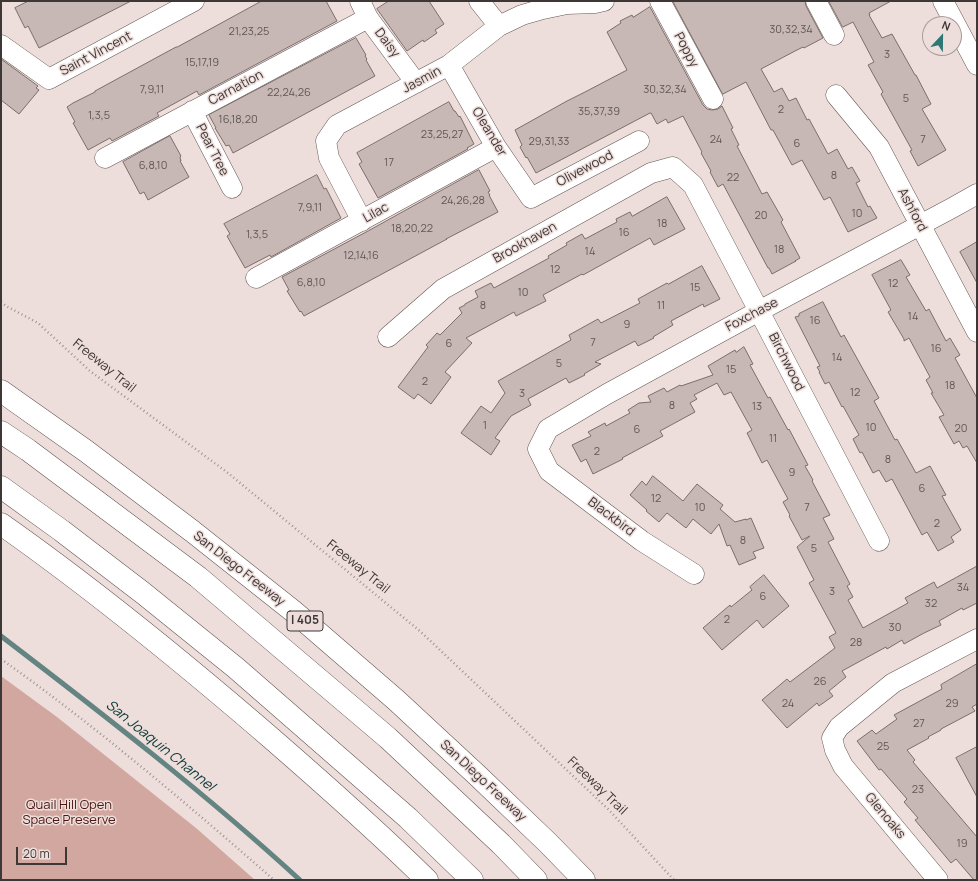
<!DOCTYPE html>
<html>
<head>
<meta charset="utf-8">
<style>
	body { margin:0 }
	#map { position:relative; width:978px; height:881px; overflow:hidden; background:#eededb; font-family:Manrope,sans-serif }
	canvas { display:block }
	.frame { position:absolute; inset:0; border:2px solid #3d3736; pointer-events:none }
	.north { position:absolute; left:922px; top:16px; width:40px; height:40px; box-sizing:border-box; background:#eededb; border:1px solid #a79b99; border-radius:50%; rotate:22deg; font-size:11px; font-weight:700; line-height:16px; text-align:center; color:#3d3736 }
	.north::after { content:''; display:block; margin:auto; width:14px; height:18px; background:#2d7775; clip-path:polygon(50% 0,100% 100%,50% 72%,0 100%) }
	.scale { position:absolute; left:16px; top:847px; width:51px; height:18px; box-sizing:border-box; border:2px solid #3d3736; border-top:0; padding-left:5px; font-size:12px; line-height:14px; white-space:nowrap; color:#3d3736; -webkit-text-stroke:3px #eededb; paint-order:stroke }
</style>
</head>
<body>
<div id="map">
<canvas width="978" height="881"></canvas>
<div class="frame"></div>
<div class="north">N</div>
<div class="scale">20 m</div>
</div>
<script>
const g = document.querySelector('canvas').getContext('2d');
g.lineJoin = 'round';
function fillPath(path, color) { g.fillStyle = color; g.fill(path, 'evenodd'); }
function trace(path, color, width, dash) { g.strokeStyle = color; g.lineWidth = width; g.lineCap = dash ? 'butt' : 'round'; g.setLineDash(dash || []); g.stroke(path); }
function write(font, color, halo, rows, align = 'center') {
  g.font = font + ' Manrope,sans-serif'; g.lineWidth = 3; g.setLineDash([]); g.textBaseline = 'middle'; g.strokeStyle = halo; g.fillStyle = color; for (const [text, x, y, turn = 0] of rows) {
    g.save(); g.translate(x, y); g.rotate((+turn || 0) * Math.PI / 180); g.textAlign = isNaN(turn) ? turn : align; if (halo) g.strokeText(text, 0, 0); g.fillText(text, 0, 0); g.restore();
  }
}
fillPath(new Path2D(`
	M1,676L57,717L196,828L255,880H1Z`), '#d1a7a0');
trace(new Path2D(`
	M1,636C103,714 205,793 300,880`), '#648482', 5);
const building = new Path2D(`
	M29,1H131L39,48L28,26L25,28L15,8Z
	M262,1H326L337,21L199,95L197,91L188,96L157,113L159,116L112,141L110,138L88,150L73,123L75,122L67,107L73,103L95,92V91L176,47H177Z
	M389,1H429L444,24L435,30L437,33L424,42L423,40L420,42L407,51L377,9Z
	M673,1H805L806,6L823,38L804,48L803,47L795,51L761,69L774,92L782,88L789,101L796,98L807,120L809,119L828,154L837,149L848,169L852,167L860,181L856,183L868,207L870,206L877,218L848,232L830,197L824,200L802,160L792,165L773,130H771L746,82L723,94Z
	M829,1H891L869,13L870,15H869L882,38L892,34L915,75H916L931,104L922,109L946,150L918,166L910,151L912,150L881,94L883,92L868,65L874,62L853,22L843,27Z
	M650,7L703,105L707,109L712,110L718,109L722,106L733,128L731,129L739,145L737,146L762,194L767,192L783,220L781,222L800,258L795,261H796L772,274L769,268H768L723,184L718,187L710,172L711,171L701,153L702,152L683,116L668,123L666,119L657,124L651,113H650L536,173L527,157L526,158L520,147L522,145L515,130L567,101L585,92L627,70L607,32L621,23L620,21L632,15L633,17Z
	M356,38L366,55L365,56L367,59L366,60L375,76L233,153L229,145L226,146L215,128H216L209,115Z
	M1,59L38,86L36,88L39,90L19,114L1,100Z
	M449,102L454,111H455L459,117L460,116L474,144L467,148L468,149L378,198L359,164L362,162L357,153Z
	M170,136L181,156L180,157L181,161H180L189,177L148,200L144,192L140,194L123,162Z
	M479,170L490,191L488,192L490,195H489L498,212L446,239H447L304,316L301,311L300,312L287,291L289,290L282,277L368,231Z
	M317,175L324,189L326,188L341,218L271,257L270,255L245,268L227,236L230,234L224,224Z
	M667,197L685,229L654,245L650,238L612,259L583,275L582,274L543,295L546,301L516,316L514,312L466,338L472,343L445,372L451,377L431,404L418,394L414,399L398,387L428,347L426,345L437,333L440,335L462,313L459,308L465,305V304L478,297L475,291L491,283L494,288L549,258L548,256L567,245L566,243L582,234L585,239L617,222L616,219L630,212L632,216Z
	M977,242V283L960,252Z
	M901,260L910,275L906,277L926,311L929,309L946,341L950,338L960,355L955,358L977,398V463L967,446L963,448L959,441L954,444L939,417L944,415L931,393H933L926,380L930,377L909,338L904,341V339L888,312L891,310L872,275Z
	M702,266L720,299L704,307L703,304L671,321L673,325L653,337L654,338L638,346L635,341L595,362L601,364L584,374L585,375L569,383L566,378L528,399L531,405L511,416L495,438L500,441L491,455L461,433L481,406L491,413L505,393L500,385L498,381L571,340L569,335L598,319L601,323L640,303L638,299L667,283L668,284Z
	M823,302L841,337L844,335L879,398L874,401L895,440L897,439L916,473L930,466L946,495L942,496L961,530L951,537L954,542L938,551L927,532L922,535L892,479L886,482L879,470L873,473L862,452L860,453L853,439L859,435L843,406L842,407L829,382L825,384L819,372H820L817,367L820,366L795,317L799,316V314Z
	M744,347L753,364L750,365L768,398L770,397L788,430L789,429L808,465L805,466L813,480L812,481L830,515L823,518L834,539L828,542L850,584L847,586L853,597L848,600L863,628L908,603L905,598L934,582L937,588L977,566V603L963,610L962,608L939,621L941,625L924,633L904,644L902,640L887,649L886,647L842,671L846,677L829,691L833,696L819,706L817,703L787,728L762,700L787,679L790,682L835,648L829,637L836,633L809,583L814,580L797,547L810,536L802,540L789,516L790,515L783,502L788,499L767,460L762,463L747,433L752,430L731,392L724,395L717,383L694,395L697,399L690,403L695,412L660,431L663,436L622,458L623,459L593,474L586,459L581,462L572,445L591,436L588,432L605,423L606,426L630,413L628,410L639,403L651,402L648,396L664,388L667,392L680,385L681,386L713,375L708,366L735,350L736,352Z
	M653,476L683,501L697,484L723,505L720,509L735,522L746,519V520L751,518L764,548L753,552L756,558L739,565L730,545L727,546L719,524L711,534L693,519L686,528L667,513L659,522L646,511L647,510L630,495L642,481L646,485Z
	M764,575L789,606L763,628L757,620L722,650L703,628L730,605L731,607L752,590L750,587Z
	M977,664V704L972,707L975,711L941,729V730L928,737L929,738L907,750L915,760L913,762L977,837V880H974L956,859L951,863L915,820L918,818L904,802L907,799L881,769L879,770L857,741L872,730L876,734L897,719L894,715L942,689L941,685Z
	M977,747V797L956,758Z`);
fillPath(building, '#c7b8b5');
trace(building, '#7b6d6b', 1);
const minor = new Path2D(`
	M360,1L368,18L416,83
	M479,1L499,26
	M660,1L713,99
	M816,1L834,35
	M943,1L977,65
	M1,45L49,79L194,1
	M449,65L496,147L531,198L639,141
	M836,95L879,147L977,332
	M192,111L232,188
	M105,158L368,18
	M362,221L329,158L326,141L337,125L449,65L499,26L522,15L543,9L567,4L595,3L604,1
	M256,278L496,147
	M388,337L443,289L651,173L673,167L693,185L759,311L879,541
	M694,574L642,541L549,471L538,449L548,429L607,394L759,311L952,208L977,194
	M938,880L843,766L835,750L832,738L839,727L893,683L977,639`);
const highway = new Path2D(`
	M1,391L86,451L192,531L293,611L396,700L478,776L548,843L584,880
	M1,432L28,450L198,577L388,738L501,844L536,880
	M1,487L62,531L143,593L236,668L408,818L472,880
	M1,524C95,590 184,663 271,738C324,784 377,831 427,880`);
trace(minor, '#645754', 21);
trace(highway, '#645754', 23);
trace(new Path2D(`
	M1,302L6,306L38,323L90,371L228,473L421,632L608,809L674,880
	M1,659C97,727 186,803 274,880`), '#9f9491', 2.5, [1, 3]);
trace(minor, '#fff', 20);
trace(highway, '#fff', 22);
write('11px', '#605756', null, [
	["30,32,34",791,30],
	["21,23,25",249,32],
	["3",887,55],
	["15,17,19",202,63],
	["7,9,11",152,90],
	["30,32,34",665,90],
	["22,24,26",289,93],
	["5",906,99],
	["2",781,110],
	["35,37,39",599,112],
	["1,3,5",99,116],
	["16,18,20",238,120],
	["23,25,27",442,135],
	["24",716,140],
	["7",923,140],
	["29,31,33",549,142],
	["6",797,144],
	["17",389,163],
	["6,8,10",153,166],
	["8",834,176],
	["22",733,178],
	["24,26,28",463,201],
	["7,9,11",310,208],
	["10",857,214],
	["20",761,216],
	["18",662,224],
	["18,20,22",412,229],
	["16",624,233],
	["1,3,5",257,235],
	["18",779,250],
	["14",590,252],
	["12,14,16",361,256],
	["12",555,270],
	["6,8,10",311,283],
	["12",893,284],
	["15",695,288],
	["10",523,293],
	["8",483,306],
	["11",661,306],
	["14",913,317],
	["16",815,321],
	["9",627,325],
	["7",593,343],
	["6",449,344],
	["16",936,349],
	["14",837,358],
	["5",559,364],
	["15",731,370],
	["2",425,382],
	["18",950,386],
	["12",855,393],
	["3",522,394],
	["8",672,406],
	["13",757,407],
	["1",485,426],
	["10",871,428],
	["20",961,429],
	["6",637,430],
	["11",773,439],
	["2",597,452],
	["8",888,460],
	["9",792,473],
	["6",922,489],
	["12",656,499],
	["10",700,508],
	["7",807,508],
	["2",937,524],
	["8",743,541],
	["5",814,549],
	["34",963,588],
	["3",832,592],
	["6",763,597],
	["32",931,604],
	["2",727,620],
	["30",895,628],
	["28",856,643],
	["26",820,682],
	["24",788,704],
	["29",952,704],
	["27",919,724],
	["25",883,747],
	["23",918,790],
	["19",962,844]
]);
for (const [x, y, w] of [
	[305,621,36]
]) { const box = new Path2D(); box.roundRect(x - w / 2, y - 10, w, 20, 3); g.fillStyle = '#eededb'; g.fill(box); trace(box, '#3d3736', 1); }
write('bold 12px', '#3d3736', null, [
	["I 405",305,621]
]);
write('13px', '#3d3736', '#eededb', [
	["Daisy",387,43,53],
	["Poppy",686,50,62],
	["Saint Vincent",96,54,-28],
	["Jasmin",422,80,-28],
	["Carnation",236,88,-28],
	["Oleander",489,132,59],
	["Pear Tree",212,150,63],
	["Olivewood",585,169,-28],
	["Ashford",912,210,62],
	["Lilac",376,213,-29],
	["Brookhaven",525,243,-29],
	["Foxchase",752,315,-28],
	["Birchwood",786,362,63],
	["Freeway Trail",104,366,39],
	["Blackbird",611,517,37],
	["Freeway Trail",358,567,39],
	["San Diego Freeway",239,569,38],
	["San Diego Freeway",483,781,43],
	["Freeway Trail",597,786,44],
	["Glenoaks",885,816,50]
]);
write('13px', '#4b1610', '#eededb', [
	["Quail Hill Open",69,805],
	["Space Preserve",69,820]
]);
write('italic 14px', '#0a3a39', '#eededb', [
	["San Joaquin Channel",160,746,39]
]);
</script>
</body>
</html>
